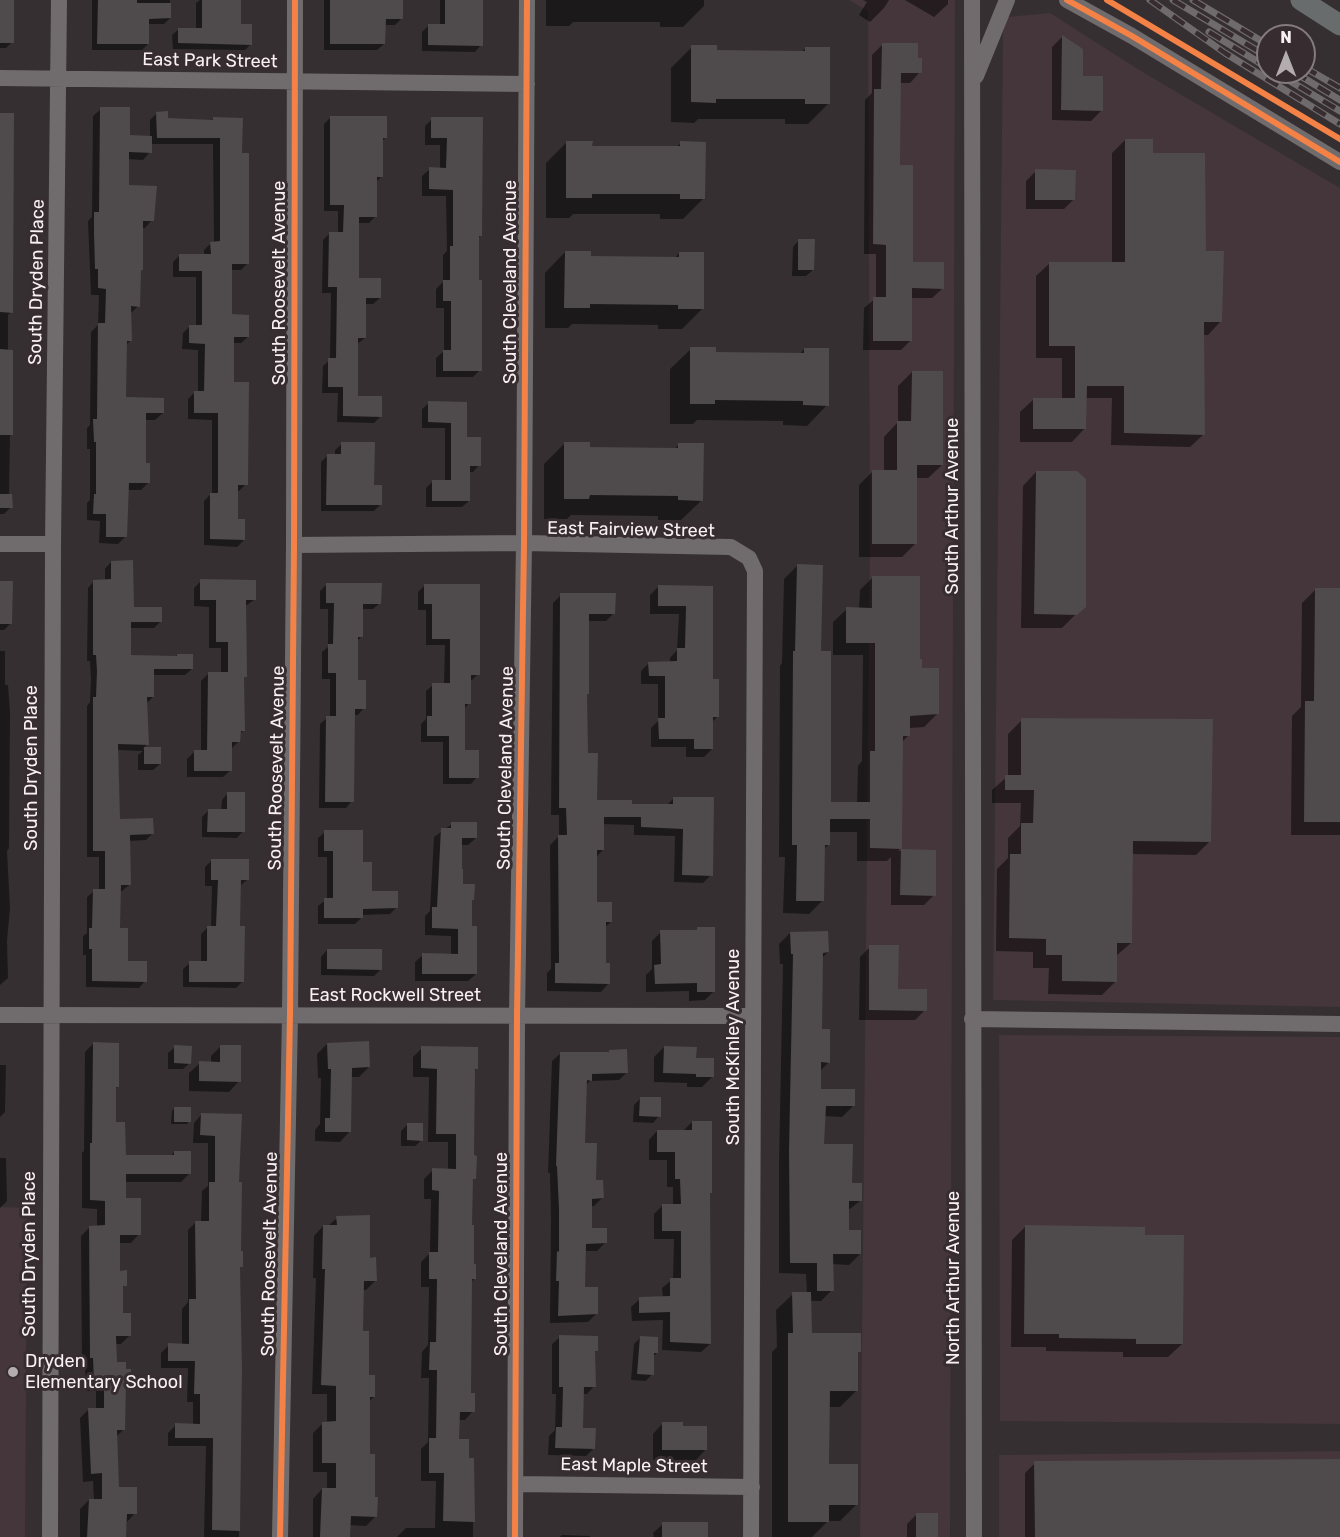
<!DOCTYPE html>
<html>
<head>
<meta charset="utf-8">
<style>
	body { margin:0 }
	#map { position:relative; width:1340px; height:1537px; overflow:hidden; background:#352f31; font-family:Rubik,sans-serif }
	canvas { display:block }
	.north { position:absolute; left:1256px; top:24px; width:60px; height:60px; box-sizing:border-box; background:#372d30; border:2px solid #847b7e; border-radius:50%; rotate:0deg; font-size:16px; font-weight:700; line-height:24px; text-align:center; color:#f8f1f3 }
	.north::after { content:''; display:block; margin:auto; width:21px; height:27px; background:#b4adaf; clip-path:polygon(50% 0,100% 100%,50% 72%,0 100%) }
</style>
</head>
<body>
<div id="map">
<canvas width="1340" height="1537"></canvas>
<div class="north">N</div>
</div>
<script>
const g = document.querySelector('canvas').getContext('2d');
g.lineJoin = 'round';
function fillPath(path, color) { g.fillStyle = color; g.fill(path, 'evenodd'); }
function trace(path, color, width, dash) { g.strokeStyle = color; g.lineWidth = width; g.lineCap = dash ? 'butt' : 'round'; g.setLineDash(dash || []); g.stroke(path); }
function write(font, color, halo, rows, align = 'center') {
  g.font = font + ' Rubik,sans-serif'; g.lineWidth = 6; g.setLineDash([]); g.textBaseline = 'middle'; g.strokeStyle = halo; g.fillStyle = color; for (const [text, x, y, turn = 0] of rows) {
    g.save(); g.translate(x, y); g.rotate((+turn || 0) * Math.PI / 180); g.textAlign = isNaN(turn) ? turn : align; if (halo) g.strokeText(text, 0, 0); g.fillText(text, 0, 0); g.restore();
  }
}
fillPath(new Path2D(`
	M849,0H955L950,1537H860L870,546L868,11Z
	M1050,13L1141,71L1340,188V1007L993,1000L1003,32L1007,17Z
	M999,1035L1340,1037V1424L1000,1421Z
	M0,1207L27,1208L25,1537H0Z
	M1340,1451V1537H999V1455Z`), '#44363b');
fillPath(new Path2D(`
	M0,0H13L12,42L6,48H0Z
	M92,0H170V18L164,24H148V44L142,50H92Z
	M200,0H239V25L251,44L245,50L173,49L172,35L179,29H196V3Z
	M324,0H402V18L395,25H384V44L377,50H324Z
	M440,0H482L481,45L475,52L422,51V32L429,25H440Z
	M546,0H704V6L683,27H660V22H573L569,26H546Z
	M863,0H889L884,8L870,22L859,15L867,2Z
	M905,0H948V4L934,17Z
	M1062,37L1082,49V78L1101,111L1091,121L1052,120V47Z
	M882,45L916,60L920,72L910,83H899V166L911,263L943,288L932,298H911V340L901,350H863L864,308L876,298V254H864L865,100L872,93V55Z
	M692,47L716,52H801L806,48L829,103L808,124H785V119H698L694,123L671,122V68Z
	M101,109L128,137H150V120L157,113L167,119L211,121L213,119L241,154L248,263L241,270H231V316L248,337L241,343H233V384L246,484L239,491H237V520L244,540L237,547L204,545V501L212,493V420L188,419V399L195,392H198V350L182,349L183,333L190,326L196,327V277H173V262L180,255H204V250L211,243H214L213,144H150V152L143,160L127,159V187L152,220L145,228H141L138,306L131,313V340L126,345L125,398L163,413L155,420H145V464L148,483L141,490H127L126,536L118,544L99,543L100,521L87,520V503L90,500V449H87V428L90,425L91,332L98,325L99,295H91L88,221L92,217L93,116Z
	M0,114L11,312L8,315V351L12,434L10,436L9,495L11,507L4,514H0Z
	M331,117L385,138L381,142V177L376,182V216L369,223H357V279L380,298L373,304H365V338L357,344L356,397L381,416L374,423L337,422L338,393H322L323,366L330,360L331,293H322L323,240L329,234H338V211H324V124Z
	M432,119H482L481,235L478,238L480,370L473,377H436V358L444,351V308H436V289L443,282V255L447,251L446,196H422V176L430,169H440V145H425V126Z
	M1125,140L1152,155L1205,253L1221,321L1208,335H1203L1204,434L1190,447L1111,445L1112,398H1085V428L1072,442H1020V412L1034,399H1062V358H1036V276L1050,263H1112V153Z
	M567,142L591,147H676L681,143L704,198L683,219H660V214H573L569,218H546V163Z
	M1036,171L1074,199L1064,209H1026V181Z
	M799,240L813,270L806,276H792L793,247Z
	M565,252L589,258H675L679,253L702,309L682,329H658V325L572,324L568,328H545V273Z
	M691,349L714,353L800,354L804,349L827,405L807,426L783,425V421L697,420L693,424H670V369Z
	M912,372L942,465L928,478H916V543L902,557H859V485L872,472H884V437L898,422V386Z
	M429,403H465V439L479,465L473,472H469V501L462,507H426V488L432,482H445V428H422V409Z
	M565,443L589,448L674,449L679,445L702,500L681,520H658V516L571,515L567,519H544V464Z
	M342,444L373,486L380,505L374,511H321V462L328,455H335V450Z
	M1036,472L1084,606L1062,628H1021L1023,486Z
	M111,562L132,608L161,621L154,628H129V657H175L177,655L192,669L185,675H153V697L146,704L147,744L143,749H160V764L153,770H138V755L143,751L117,750L118,820L152,834L146,840L129,841V885L122,891H119L118,930L126,963L145,981L139,988L86,987V955H83V936L87,933V897L94,891H99V857H87V706L90,702L91,679L90,661H87L88,588L94,581H105V569Z
	M797,566L820,652L829,804H857L858,766L862,761L863,655H833V622L847,609H859L860,590L873,577L918,660L937,714L924,727L909,728V735L901,743V848L898,851H935L934,895L924,905H891V857L887,861H857V832H829V844L824,849L822,901L809,914L783,913L785,857H779L780,666L782,663L784,579Z
	M201,581L254,600L244,607L243,731L239,735V741L232,748L231,770L223,777H187V759L194,752H201V681L209,673H221V648H209V607L194,606V588Z
	M0,583L10,624L4,630H0Z
	M327,584L380,603L373,609H362V636L356,642V682L364,708L358,715H354L352,801L346,808H319L320,724L327,718H330V679H322V652L328,647V609H320V591Z
	M425,585L478,674L472,680H469V703L464,709V751L477,777L471,784H443V742H421V724L426,719V691L433,685H444L445,645H426V610H418V592Z
	M658,587H712V681L718,716L712,722V749L704,757H686V747H651V728L658,721V684H641V671L649,663H670V658L677,650L679,614H650V595Z
	M1316,589H1340V835H1291L1292,716L1301,707L1302,603Z
	M561,595L614,613L606,621H588L585,696L587,754L596,801L630,805L666,806L674,798L711,875L703,883L674,882L675,836L634,835V825L602,824L603,850L596,857V903L611,922L604,928V965L609,983L601,992L547,991V973L551,969L550,845L559,836V815H551L553,603Z
	M0,651H5V685H8L10,712L9,848L7,851L10,908L7,941L8,978L0,985Z
	M1022,720L1210,841L1196,855L1132,854L1131,943L1116,956V981L1102,995L1048,994L1049,968H1033V952L996,951L997,869L1008,858V838L1020,826L1021,803H992V790L1008,776V734Z
	M228,793L243,831L237,838L202,837V817L208,811H221L222,800Z
	M452,824L476,838L468,845H461L462,885L473,899L470,902V927L476,974L468,981H415V962L423,955H451V936L425,935V916L430,911L434,837Z
	M325,832L370,892L396,908L390,914L361,915V918L355,924H318V906L327,899V857H318V838Z
	M211,861L248,879L240,886L238,928L243,981L236,988L183,987V969L190,963H201V934L207,928H211L212,886H205V867Z
	M698,929L714,991L705,1000L689,1001V991L646,992V975L652,969V941L661,932H695Z
	M790,933L828,952L822,958L820,1030L829,1062L820,1071L819,1091L853,1106L842,1117L824,1116L823,1145L860,1201L847,1211V1232L860,1254L849,1265L832,1264V1290L821,1301H810V1335L860,1351L856,1354L857,1390L840,1407H828L827,1465L856,1505L840,1521H828L812,1537H772V1352L777,1347L776,1310L793,1294H807L806,1274L779,1273V1163L783,964H780L779,944Z
	M870,947L897,991L925,1010L915,1020H859L860,957Z
	M327,950L381,969L374,976L321,975V957Z
	M93,1044L117,1087L114,1090V1124L124,1157H170L174,1152L190,1173L181,1182H125L124,1199L139,1234L131,1243H118V1272L125,1285L122,1288V1314L130,1335L121,1344H115V1363L130,1382L125,1387L124,1429L116,1437L117,1489L135,1513L127,1522L125,1537H80V1509L89,1500H94L93,1481L83,1482L80,1418L89,1409H96V1391H86L85,1366H82L81,1236L90,1227H97V1209L82,1208V1153L84,1151L85,1052Z
	M327,1044L369,1067L359,1077H351L350,1131L340,1142L315,1141V1130L320,1124L321,1078H318L317,1054Z
	M221,1046L239,1081L229,1092L189,1091V1073L200,1063H211V1056Z
	M175,1047L190,1063L183,1069H168V1053Z
	M664,1047L712,1077L702,1087H687V1083L654,1082V1057Z
	M422,1048L476,1069L474,1072L472,1157L475,1178L472,1181L471,1226L474,1279L471,1282L470,1394L473,1411L465,1420H458V1440L467,1459H473V1537H397L406,1528H435L436,1481H421V1449L428,1442L429,1378H421L422,1352L428,1345L429,1287H421V1262L430,1253L431,1199H424V1179L433,1170H448V1142H428L429,1077H413V1057Z
	M561,1053L627,1072L619,1080L590,1081L585,1086L584,1144L595,1182L602,1198L594,1206H590L591,1230L605,1243L597,1251H584V1288L596,1314L588,1322L550,1323L551,1219L550,1173H548L552,1061Z
	M0,1065H6L5,1112L0,1117Z
	M640,1099L659,1116L653,1123L633,1122L634,1105Z
	M174,1108L189,1121L187,1124H171L172,1111Z
	M201,1115L240,1116L238,1184L241,1266L239,1269L241,1405L239,1537H204L206,1446H168V1433L176,1425H193V1402H187L188,1368H161V1353L169,1345H182V1309L188,1302V1230L196,1222H201L202,1191L208,1186V1143H193L194,1123Z
	M692,1122L709,1194L710,1344L701,1352L662,1350L663,1320L632,1321L631,1307L640,1299L663,1298L662,1288L673,1279L674,1239H654V1214L662,1206L673,1205V1187H667V1160H649V1140L657,1131H683Z
	M408,1124L422,1140L415,1146H401V1131Z
	M0,1158H6L7,1201L0,1208Z
	M337,1218L369,1259L375,1281L366,1290H362V1332L367,1376L374,1397L368,1402L369,1456L376,1516L366,1526L349,1525V1537H313V1499L322,1489L327,1490V1472H313V1433L323,1423H327V1394H312L316,1278H313L314,1236L323,1226H328Z
	M1025,1227L1144,1237L1182,1344L1168,1357H1123V1352L1046,1351V1347H1011L1012,1240Z
	M560,1337L597,1350L594,1353V1386L587,1394H583L582,1429L594,1448L586,1456L548,1455L549,1436L555,1430L556,1394H552V1344Z
	M640,1338L657,1353L652,1357V1374L646,1381L631,1380L634,1344Z
	M663,1423L706,1449L696,1460H653V1434Z
	M1340,1460V1537H1025V1473L1035,1463Z
	M917,1514L936,1537H907V1524Z
	M663,1524L707,1537H654L653,1533Z
	M562,1535L590,1536V1537H560Z`), '#0007');
fillPath(new Path2D(`
	M0,0H14V43H0Z
	M98,0H137V3H171V18L149,19V44H97Z
	M202,0H241V24H252V45L178,43V28H202Z
	M330,0H403V19H386L385,44H330Z
	M445,0H483V46L428,45V24H445Z
	M1062,35L1083,49V76H1103V111L1061,110Z
	M882,43H918V58H922V73H901L900,165H913V262H944V289L912,288V341H873V297H886V245L873,244L874,89H881Z
	M691,45H717V50L805,51V47H830V104H805V99H716V103L691,102Z
	M100,107H130V135L152,136V153L129,152V185L157,186L154,221H143V270H141L140,307L131,306L132,341H127L126,397L164,398V413H146V463H150V483H129L127,537H106V514H93L94,494H96V442H94L93,419H97L98,323H105L106,289L98,288V269H95L94,234V212H99Z
	M168,111V118L213,120V117L243,118L242,153H249V264H232V314L249,315V337H234V382H249L248,485H238V519H245V540L210,539V493H218V413H194V391H204L205,344L189,343V325H202V271H179V254H211L210,242L220,241V138H157L156,112Z
	M0,113H14L13,313L0,312Z
	M330,116H387V138H383V177H377V217H359V278H381V298H366V338H358V396H382V417L343,416V387H328V358H336L337,287H328L329,232H343L344,205H330Z
	M431,117H483L482,236H479V280H482V371H443V350H451V301H443V280H450V246H453V190L429,189V167L446,168L447,138H431Z
	M1125,139H1153V153H1205L1206,251H1224L1222,322H1204L1205,435L1124,433V386H1087L1086,429H1033V398H1075V346H1049V262H1125Z
	M566,141H593L592,146H680V141L706,142L705,199H680V194H592V198H566Z
	M1035,169L1076,170L1075,200H1035Z
	M798,239H815L814,270H798Z
	M565,251H591V256L679,257V252H704V309H678V305L590,304V308H564Z
	M690,347H716V352L804,353V348H829V406L803,405V401L715,400V404H690Z
	M0,349L13,350V435H0Z
	M912,371H943V465H917V544H872V470H897V421H911Z
	M428,401L467,402V437H481V466H470V501H432V480H451V423L428,422Z
	M341,442H375L374,485H382V505H326L327,454H341Z
	M564,442H590V447L678,448V443H704L703,501L678,500V496L590,495L589,499H564Z
	M1036,471H1077L1086,479V607L1077,615L1034,614Z
	M0,494H12L13,508H0Z
	M133,560L134,607H162V622H131V655L177,656V654H193V669H154V697H147L149,745L118,744L120,819L153,818L154,834L130,835L131,885H121L120,928H128V961H147V982L92,981V949H89V928H92L93,889H105V851H93V697H96L97,671L96,655H93V580L111,579V561Z
	M797,564L823,565L821,651H831V802H870V751H875V643H846V607L872,608V576H920V659H922V668H939V714L910,716V736H903L902,849L870,848V819H830V845H825L824,901H796L797,845H792V811L793,651H795Z
	M200,579L256,580V600H246L247,677H244L245,731H241L240,742H232V771H194V750H207L208,672H228V642H216V600H200Z
	M0,581H13L12,624H0Z
	M326,583H382L381,604H363V637H358V680H366V709H355L354,802H325L326,716H336V673H328V644H333L334,603H326Z
	M424,584H480V675H471V704H465V750H479V778H449V736H427V716H432V683H450V639H432V604H424Z
	M658,585L713,586V679H719V717H713V749H694V739H659L658,718H665V676H649L648,662L677,661V648H685L686,606H658Z
	M1315,588H1340V822H1304L1305,701H1314Z
	M560,593H616L615,614H589V694H587L588,753H598L597,800H632V804H673V797H714L713,876L682,875L683,829L641,827V817H604V850H597V902H612V922H606V963H610V984L555,983V963H559L558,835H567L566,808H559Z
	M1021,718L1213,719L1211,842L1133,841L1132,943H1117V982L1062,981V955H1046V939L1009,938L1010,854H1021V823H1033L1034,790H1005V775H1021Z
	M144,747H161V764H144Z
	M227,792H245V832H207L208,809H227Z
	M451,822H477V838H462V869H463V884H475L474,900H472V926H477V974H422V953L458,954V929L432,928V907H437L441,828H451Z
	M324,830H363V862H372V891H398V908L363,909V918H324V898H333V851H324Z
	M901,849L936,850V896L900,895Z
	M211,859H249V880H241L240,926H245L244,982H189V961H207V926H216L218,880H211Z
	M697,927H715V992H697V983L655,984L654,965L661,964L660,930H697Z
	M828,931L829,952L823,953L822,1029H830V1063L821,1062V1089H855V1106H826L824,1144H853L852,1183H862V1201H849V1230H861V1254H833L834,1291H817V1263H790L789,1151L793,954H791L790,932Z
	M869,945H899L898,989H927V1011L869,1010Z
	M327,949H382V970L327,969Z
	M369,1041L370,1067L352,1068L351,1132H325V1118H330L331,1069H328L327,1043Z
	M93,1042L119,1043V1087H116V1122H125L126,1155H174V1151H191V1174H126V1198H141V1235H120V1271L127,1270V1286H123V1313H131V1336H116L117,1362H126V1369H131V1383H126L125,1430H117L119,1487H137V1514H127L126,1537H87L89,1499H102V1473L91,1474L88,1408H104V1383H94L93,1358H90L89,1226L105,1225V1201L90,1200V1143H92Z
	M174,1045L192,1046L191,1064L174,1063Z
	M220,1045H241V1082L199,1081V1061L220,1062Z
	M421,1046L478,1047V1069H475L474,1155L477,1156L476,1179H473L472,1225H474V1264H476V1279H472L471,1393H475V1412H460L459,1439H469V1458H474L475,1522L443,1521L444,1473H429V1438H436L437,1370H429L430,1342H436L437,1279H429V1252H438L439,1191L432,1190V1168L456,1169V1134H436L437,1069L421,1068Z
	M664,1046L697,1047L696,1058H714V1077H696V1074L663,1073Z
	M627,1049L628,1073L592,1074V1081L587,1080L585,1143H597L596,1180H603L604,1198L592,1199V1228H607V1243L586,1244L585,1287H598V1314L558,1316L559,1281H556L557,1251L559,1252V1210L557,1166H556L560,1052H609V1050Z
	M640,1097H661V1117L639,1116Z
	M174,1107H191V1122H174Z
	M201,1113L242,1114L239,1182H242L241,1251H243V1267H240L242,1369L240,1531L212,1530L213,1438H175V1423L200,1424V1394H194L195,1361H168V1343L189,1344V1299H196L195,1221H209V1182H215V1136L200,1135Z
	M692,1121H712V1193H710L711,1344L670,1342V1312L639,1313V1297L670,1296V1278H681V1231H662V1204H681L680,1179H675V1152H657V1130H692Z
	M407,1123H423V1141L407,1140Z
	M370,1215V1258L376,1257L377,1281H364L363,1331H369V1375H375V1397H370V1454H375V1497H378L377,1517L351,1516L350,1537H320L322,1488H336V1463H322V1422L336,1421V1386L321,1385L325,1269H322L323,1225H337L336,1216Z
	M1025,1225L1145,1227V1235H1184L1183,1344H1136V1339L1059,1338V1334H1024Z
	M792,1292H811L812,1333H861V1352H858V1391H830L829,1464H858V1505H829V1522H788V1333H793Z
	M559,1335L598,1336V1351H595L596,1387H584L583,1428H596L595,1449L555,1448L556,1427H562L563,1387H559Z
	M640,1336L658,1337V1353H654V1375L637,1374Z
	M662,1422H683V1426H707V1450H662Z
	M1340,1459V1537H1035L1034,1461Z
	M916,1513H938V1537H916Z
	M662,1522H708V1537H662Z`), '#4f4a4b');
trace(new Path2D(`
	M972,0L974,1537
	M1067,0L1132,36L1340,162
	M976,76L1007,0
	M0,78L527,84
	M0,544H53
	M294,545L524,543L731,547L749,558L755,571L751,1537
	M0,1015L753,1016
	M972,1019L1340,1024
	M516,1484L752,1487
	M50,1537L53,544L59,0
	M280,1537L290,1015L294,545L295,0
	M515,1537L517,1016L524,543L527,0`), '#706c6d', 16);
trace(new Path2D(`
	M1301,0L1340,25`), '#696c6c', 21);
const rail = new Path2D(`
	M1150,0L1225,53L1340,124
	M1173,0L1268,57
	M1193,0L1268,45
	M1209,32L1268,68
	M1304,67L1340,88
	M1275,72L1340,111
	M1294,72L1340,100`);
trace(rail, '#6f6a6c', 7);
trace(rail, '#372d30', 4.5, [14]);
trace(new Path2D(`
	M1067,0L1132,36L1340,162
	M1107,0L1340,139
	M280,1537L290,1015L294,545L295,0
	M515,1537L517,1016L524,543L527,0`), '#f48246', 6);
for (const [x, y, r, color] of [
	[13,1372,6,"#b4adaf"]
]) { const dot = new Path2D(); dot.arc(x, y, r, 0, 2 * Math.PI); g.fillStyle = color; g.fill(dot); trace(dot, '#372d30', 2); }
write('18px', '#f8f1f3', '#372d30', [
	["East Park Street",210,61,1],
	["South Dryden Place",37,282,-89],
	["South Cleveland Avenue",511,282,-90],
	["South Roosevelt Avenue",280,283,-90],
	["South Arthur Avenue",953,506,-90],
	["East Fairview Street",631,530,1],
	["South Dryden Place",32,768,-90],
	["South Roosevelt Avenue",277,768,-89],
	["South Cleveland Avenue",506,768,-89],
	["East Rockwell Street",395,996],
	["South McKinley Avenue",734,1047,-90],
	["South Dryden Place",30,1254,-90],
	["South Roosevelt Avenue",270,1254,-89],
	["South Cleveland Avenue",502,1254,-90],
	["North Arthur Avenue",954,1278,-90],
	["East Maple Street",634,1466,1]
]);
write('18px', '#f8f1f3', '#372d30', [
	["Dryden",25,1362],
	["Elementary School",25,1383]
], 'left');
</script>
</body>
</html>
